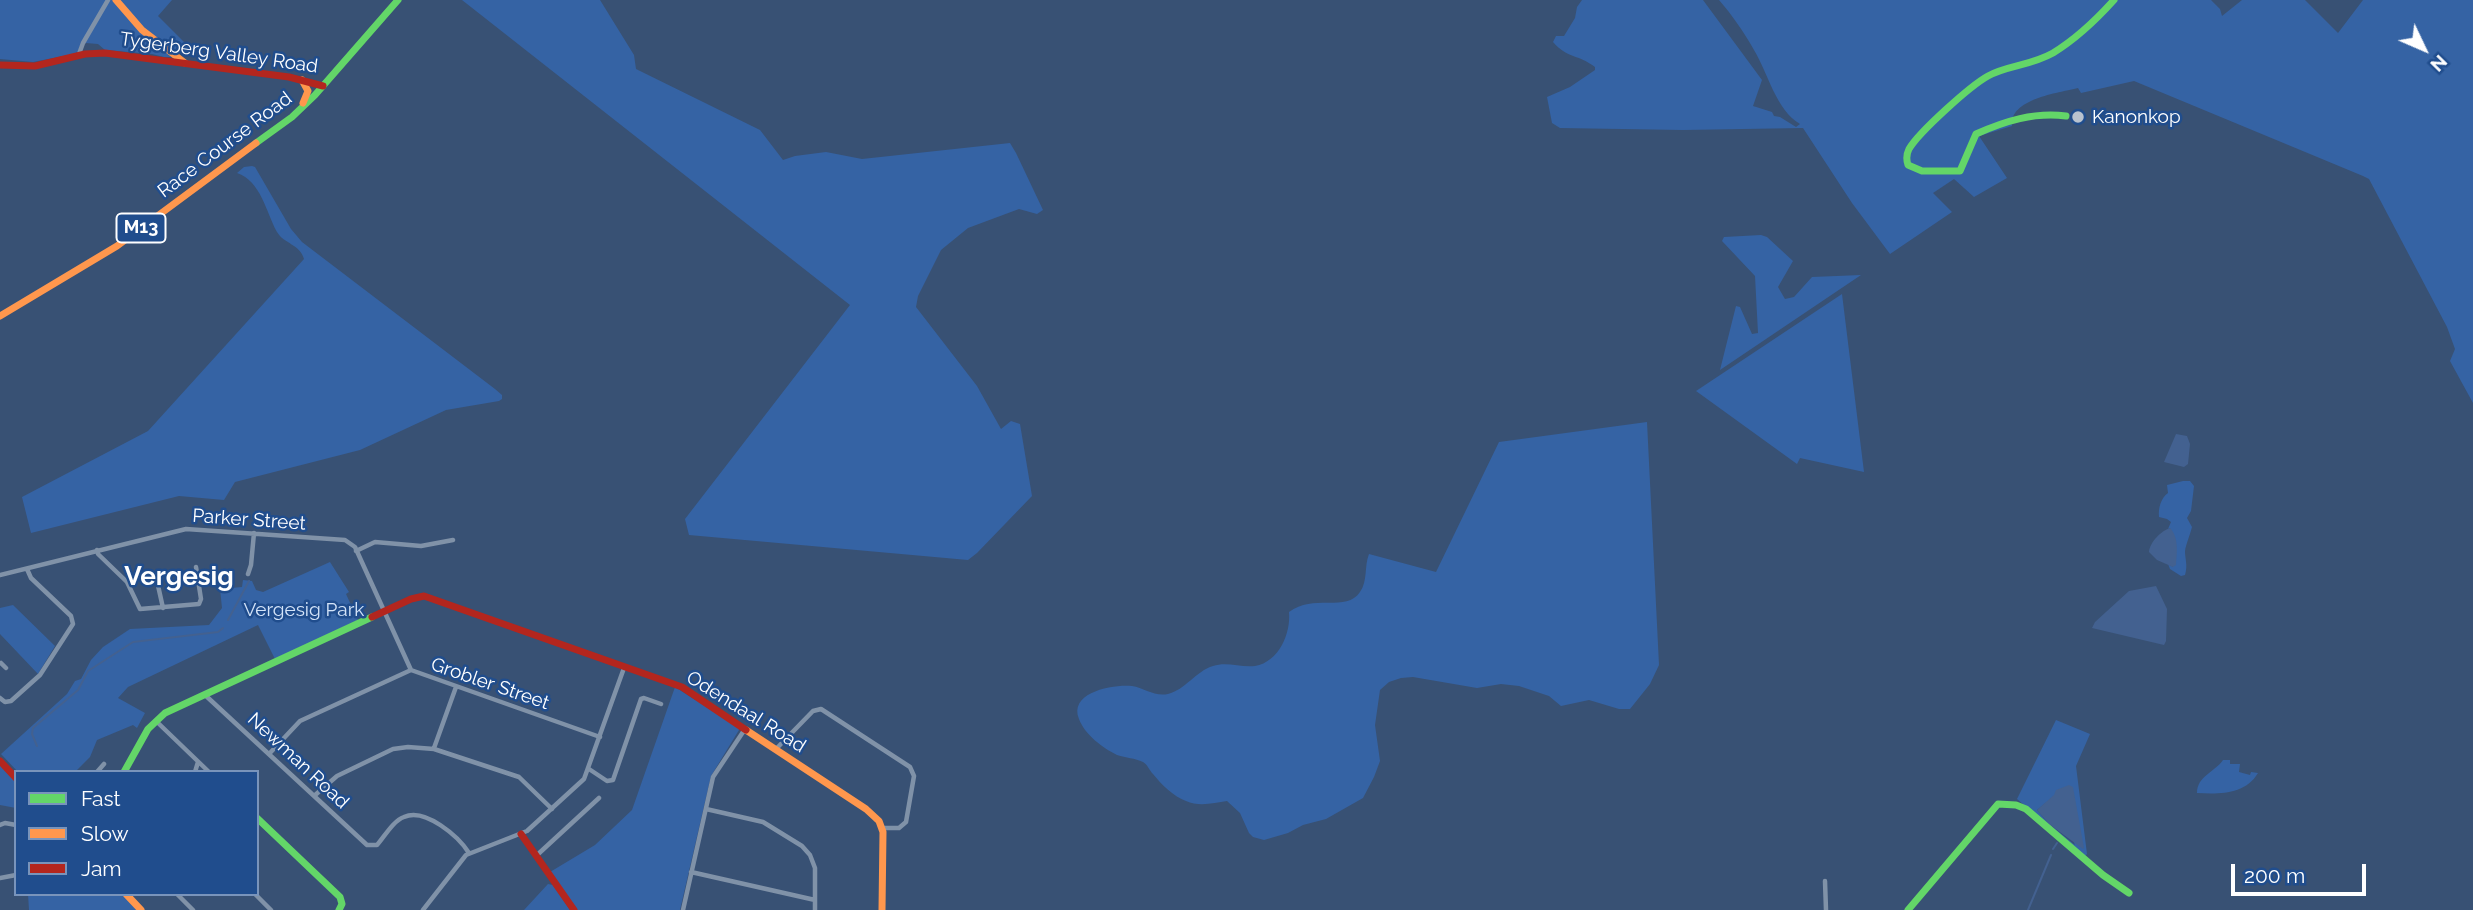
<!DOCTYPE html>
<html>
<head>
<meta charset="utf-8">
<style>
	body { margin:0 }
	#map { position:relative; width:2473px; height:910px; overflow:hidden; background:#385174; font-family:Raleway,sans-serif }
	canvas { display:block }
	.legend { position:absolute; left:14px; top:770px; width:245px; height:126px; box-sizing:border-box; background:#204d8d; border:2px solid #7994bb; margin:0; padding:9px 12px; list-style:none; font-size:21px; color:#fff }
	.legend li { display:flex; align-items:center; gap:14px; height:35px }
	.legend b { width:35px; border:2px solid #7994bb }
	.north { position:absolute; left:2389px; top:14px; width:70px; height:70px; -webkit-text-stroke:5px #204d8d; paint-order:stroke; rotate:134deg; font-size:19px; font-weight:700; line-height:28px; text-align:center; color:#fff }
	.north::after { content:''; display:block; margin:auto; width:24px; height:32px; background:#fff; clip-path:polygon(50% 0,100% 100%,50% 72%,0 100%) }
	.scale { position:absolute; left:2231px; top:864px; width:135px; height:32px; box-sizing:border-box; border:4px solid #fff; border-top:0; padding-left:9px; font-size:21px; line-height:24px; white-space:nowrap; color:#fff; -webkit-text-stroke:5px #204d8d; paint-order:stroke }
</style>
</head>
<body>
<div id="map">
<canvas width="2473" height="910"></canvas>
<ul class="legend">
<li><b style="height:9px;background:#63d668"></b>Fast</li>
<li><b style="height:9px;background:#ff974d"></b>Slow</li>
<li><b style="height:9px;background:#b3261e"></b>Jam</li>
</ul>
<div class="north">N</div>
<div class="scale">200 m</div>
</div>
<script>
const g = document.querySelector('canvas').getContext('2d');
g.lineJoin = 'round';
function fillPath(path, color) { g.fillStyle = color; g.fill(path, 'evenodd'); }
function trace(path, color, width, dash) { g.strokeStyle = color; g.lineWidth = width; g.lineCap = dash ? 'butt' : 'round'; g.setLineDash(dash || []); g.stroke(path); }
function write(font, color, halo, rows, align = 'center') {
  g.font = font + ' Raleway,sans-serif'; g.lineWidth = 5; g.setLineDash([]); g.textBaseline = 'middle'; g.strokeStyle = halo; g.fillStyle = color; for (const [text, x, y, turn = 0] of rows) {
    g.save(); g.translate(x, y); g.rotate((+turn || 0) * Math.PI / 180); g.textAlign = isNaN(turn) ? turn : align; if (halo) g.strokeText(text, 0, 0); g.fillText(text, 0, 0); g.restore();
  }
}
fillPath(new Path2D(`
	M0,0H172L158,16L184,42V48L170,57H164L152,54L105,50L98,44L86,43L80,46L78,52L74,54L33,62L0,59Z
	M462,0H600L634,55L636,69L760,130L783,160L795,156L826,152L862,159L1010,143L1016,153L1043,210L1037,214L1019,209L968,228L941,250L918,296L916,307L977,386L1001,429L1011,421L1020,424L1032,496L977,553L968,560L689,535L685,519L850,305Z
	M1582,0H1703L1762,80L1753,106L1772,112L1774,116L1780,117L1796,127L1800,124C1776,110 1768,73 1754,50C1744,32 1732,15 1719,0H2211L2220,9L2222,16L2242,0H2305L2338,33L2363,0H2473V403L2450,361L2455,349L2447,327L2369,179L2363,176L2134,81L2081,93L2078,88C2058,93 2009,99 2012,126L1979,136L2007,178L1974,197L1954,179L1933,193L1952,212L1890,254L1852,203L1803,128L1683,130L1560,128L1552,123L1547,97L1570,87L1595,70V67C1578,54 1568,59 1553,42L1556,36H1564L1575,18L1577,7Z
	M252,166L255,167L291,229L302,242L495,389L502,395V399L499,401L446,410L360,450L235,482L224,500L179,496L31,533L22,497L148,431L304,259C300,244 284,244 277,232C266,212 261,181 237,173L244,167Z
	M1761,235L1767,237L1793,261L1778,287L1785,299L1794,297L1812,277L1861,275L1720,370L1736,306L1740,307L1752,334L1758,333L1755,276L1722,241L1724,237Z
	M1842,294L1864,472L1800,458L1797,464L1696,391Z
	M1647,422L1659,665L1650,684L1630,709H1619L1589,700L1561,706L1549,696L1519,686L1501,684L1477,688L1413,677L1401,678L1389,682L1380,690L1375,725L1380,761L1374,777L1363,798L1326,819L1303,825L1288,833L1264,840L1253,837L1249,833L1240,813L1227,801C1214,803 1199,807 1186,801C1174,797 1161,784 1153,774C1149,770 1148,765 1143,762C1135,758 1126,758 1117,755C1103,748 1085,735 1079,719C1068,692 1114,684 1132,686C1144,688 1155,697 1168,694C1185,690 1196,671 1213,666C1227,661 1241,668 1255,666C1279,662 1291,633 1289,612C1315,593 1346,613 1360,592C1368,581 1364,566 1369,554L1436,572L1499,442Z
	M2183,481H2190L2194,486L2191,511L2187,518L2192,527C2190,535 2186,544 2185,551C2185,559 2188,565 2185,575L2181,576L2170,569L2168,564L2173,567L2170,528L2168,529L2171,522L2167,519L2159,517C2158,508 2161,498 2168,493L2167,485Z
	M330,562L349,592L346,594L358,620L275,659L258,625L128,687L118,698L145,713L137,728L133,725L97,740L90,757L75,772H18L1,754L67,694L75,681L81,679L91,660L103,647L130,629L209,625L222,608L220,589L242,587L243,580L252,581L256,590L263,592Z
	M13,605L55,646L38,674L0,634V608Z
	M675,687L738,727L739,730L711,776L680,910H577L550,872L595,845L632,810Z
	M2056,720L2090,734L2076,766L2087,854L2084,857L2017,799ZM2055,795L2075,845L2049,824L2037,810Z
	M2223,760H2230V764H2240L2239,772L2250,775L2251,772L2258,773C2245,795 2219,794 2197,793C2197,776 2215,772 2223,760Z
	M0,765L16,782V808L0,805Z
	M548,884L553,885L570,910H524Z
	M28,894H123L138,910H29Z`), '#3563a4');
fillPath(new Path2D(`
	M2176,434L2187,436L2190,444L2188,464L2184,467L2164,462Z
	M2170,528C2179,537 2177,553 2176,565L2173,567L2157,560L2149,552C2150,542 2161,531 2170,528Z
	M2156,586L2167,609L2166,641L2164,645L2092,628L2095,622L2129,591Z
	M2069,785L2073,787L2084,848L2083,849L2049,824L2037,810L2054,795L2056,790Z`), '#436190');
trace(new Path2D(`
	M228,620L249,581
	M37,746L32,734L33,728L78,690L88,671L133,642L218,632L223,628
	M2053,849L2057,843
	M2028,910L2051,855`), '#436190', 2);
trace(new Path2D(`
	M79,54L83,43L108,0
	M97,550L98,554L127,582L140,609L199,604L201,599L196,567
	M356,551L375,542L421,546L453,540
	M248,574L251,565L254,533
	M0,575L186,529L345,540L355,547L411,670
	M157,581L163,608
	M1,663L6,668
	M411,670L600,737
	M205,695L367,845H377C385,836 393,821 404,817C425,807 459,837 469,853
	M0,698L5,702L11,701L40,675L73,624L71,616L31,578L27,569
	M156,721L209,772
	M434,748L456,687
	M776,749L813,711L821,709L910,767L914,776L906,822L899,828H882
	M269,754L300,721L411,670
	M589,769L607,781L613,780L641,699L644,698L661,704
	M97,772L104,764
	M195,772L198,762
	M314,796L337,776L393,749L408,747L434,749L519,777L552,809
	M706,809L763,822L802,846L810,855L815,868V910
	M0,825L5,823L16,825
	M536,856L599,798
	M691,872L815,900
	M0,878L16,875
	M1825,881L1826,910
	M177,894L193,910
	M255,894L271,910
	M423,910L466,855L527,831L584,779L624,668
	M683,910L713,777L745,729`), '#8092a8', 4.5);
trace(new Path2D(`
	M2066,116C2034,112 2005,121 1976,134L1960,171H1922L1908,165C1906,159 1906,155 1909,149C1919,132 1970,86 1988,76C2008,65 2030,66 2053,53C2076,39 2096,20 2114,0
	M256,143L292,117L315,95L398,0
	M124,772L148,729L165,713L372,617
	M257,818L340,897L342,904L339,910
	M1908,910L1998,804L2016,805L2026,809L2103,875L2129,893`), '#63d668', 7);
trace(new Path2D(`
	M116,0L142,30L185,63
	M302,80L308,91L303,103
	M0,316L117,246L256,143
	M746,730L866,809L879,821L883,832L882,910
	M126,894L141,910`), '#ff974d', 7);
trace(new Path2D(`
	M0,65L35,66L85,54L105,53L289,77L323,86
	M372,617L411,599L424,596L682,687L746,730
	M0,761L16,778
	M521,834L574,910`), '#b3261e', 7);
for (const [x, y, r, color] of [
	[2078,117,7,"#b9c2ce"]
]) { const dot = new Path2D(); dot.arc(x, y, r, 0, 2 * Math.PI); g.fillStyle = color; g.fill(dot); trace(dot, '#204d8d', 2.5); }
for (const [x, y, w] of [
	[141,228,49]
]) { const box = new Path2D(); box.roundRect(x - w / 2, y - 14.5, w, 29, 5); g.fillStyle = '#204d8d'; g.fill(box); trace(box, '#fff', 2); }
write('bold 18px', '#fff', null, [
	["M13",141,228]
]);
write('19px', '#fff', '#204d8d', [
	["Tygerberg Valley Road",219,53,8],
	["Race Course Road",225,145,-37],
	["Parker Street",249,520,4],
	["Grobler Street",490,684,19],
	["Odendaal Road",746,712,32],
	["Newman Road",298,761,43]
]);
write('19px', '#fff', '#204d8d', [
	["Kanonkop",2092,117]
], 'left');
write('19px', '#d4e4f9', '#204d8d', [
	["Vergesig Park",304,610]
]);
write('bold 26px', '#fff', '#204d8d', [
	["Vergesig",179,577]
]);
</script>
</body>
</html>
